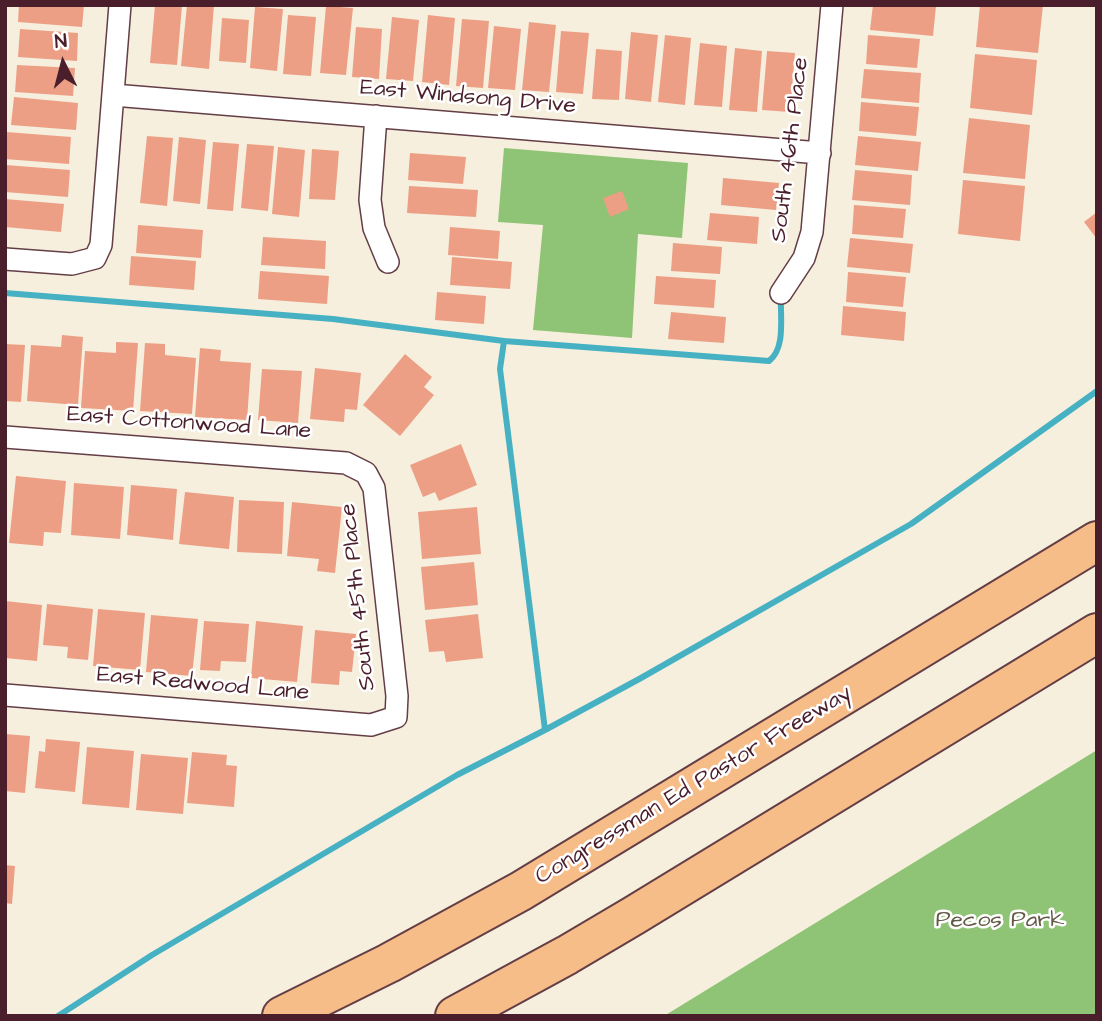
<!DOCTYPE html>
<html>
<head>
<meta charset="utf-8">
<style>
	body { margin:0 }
	#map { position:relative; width:1102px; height:1021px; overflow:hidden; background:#f6efdd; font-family:"Architects Daughter",sans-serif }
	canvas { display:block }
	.frame { position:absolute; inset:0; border:7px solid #4a1f2b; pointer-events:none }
	.north { position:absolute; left:28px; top:28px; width:70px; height:70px; -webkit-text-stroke:5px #fff; paint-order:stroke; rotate:354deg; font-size:19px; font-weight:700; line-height:28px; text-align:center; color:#4a1f2b }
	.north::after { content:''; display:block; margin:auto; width:24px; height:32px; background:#4a1f2b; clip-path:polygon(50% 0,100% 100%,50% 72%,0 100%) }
</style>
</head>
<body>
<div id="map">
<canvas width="1102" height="1021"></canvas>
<div class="frame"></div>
<div class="north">N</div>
</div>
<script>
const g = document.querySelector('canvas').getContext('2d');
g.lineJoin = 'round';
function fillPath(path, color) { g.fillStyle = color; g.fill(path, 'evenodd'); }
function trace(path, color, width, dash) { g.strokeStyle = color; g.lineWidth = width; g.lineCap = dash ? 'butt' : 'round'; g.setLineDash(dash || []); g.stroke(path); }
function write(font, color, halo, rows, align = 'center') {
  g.font = font + ' "Architects Daughter",sans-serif'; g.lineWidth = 5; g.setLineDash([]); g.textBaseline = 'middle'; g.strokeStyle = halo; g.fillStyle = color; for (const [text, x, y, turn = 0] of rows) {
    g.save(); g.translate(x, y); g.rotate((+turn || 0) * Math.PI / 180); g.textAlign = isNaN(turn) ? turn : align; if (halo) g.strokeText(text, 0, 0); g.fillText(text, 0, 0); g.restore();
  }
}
fillPath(new Path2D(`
	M504,148L688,163L682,238L638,234L632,338L533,330L543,225L498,222Z
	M1097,750V1016H664Z`), '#8fc375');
trace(new Path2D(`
	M5,293L333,319L504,341L769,361C786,348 780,317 781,297
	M504,341L500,369L545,730
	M58,1016L152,955L457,775L545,730L641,678L911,524L1097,391`), '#46b1c3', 6);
fillPath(new Path2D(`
	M19,5H84L82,27L18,22Z
	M155,5H182L177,65L150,63Z
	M187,5H214L209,69L181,66Z
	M873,5L936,6L933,36L870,30Z
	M980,5H1043L1038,53L976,47Z
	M326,6L353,8L346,75L320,73Z
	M255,7L283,9L277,71L250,68Z
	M288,15L316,17L311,76L283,74Z
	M428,15L455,18L449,85L422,82Z
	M392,17L419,20L413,81L386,79Z
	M222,18L249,20L246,63L219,61Z
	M462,19L489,21L483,88L456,86Z
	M529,22L556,25L549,92L522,90Z
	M494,26L521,29L515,90L488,88Z
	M356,27L382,29L379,79L352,77Z
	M20,29L78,33L77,61L18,57Z
	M561,31L589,33L583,94L556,92Z
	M631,32L658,35L651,102L625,99Z
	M665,35L691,38L685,105L658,102Z
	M868,35L920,39L917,68L866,64Z
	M700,43L727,46L722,107L694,105Z
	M735,48L762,51L757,112L729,110Z
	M596,49L622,51L619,100L592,99Z
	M767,51L795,53L790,112L762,110Z
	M975,54L1037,60L1032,115L970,108Z
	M17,65L75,68L73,96L15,92Z
	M864,69L921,73L919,103L861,98Z
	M14,97L78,103L76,130L11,125Z
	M861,102L919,107L916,136L859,131Z
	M969,118L1030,125L1025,179L963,173Z
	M6,132L71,137L69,164L5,159Z
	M147,136L173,138L167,206L140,203Z
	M858,136L921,142L918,171L855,165Z
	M179,137L206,140L200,204L173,201Z
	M213,142L239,144L233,211L207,209Z
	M247,144L274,146L268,211L241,208Z
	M278,147L305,150L299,217L272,214Z
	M312,149L339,151L335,200L309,199Z
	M410,153L466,157L463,184L408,180Z
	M6,165L70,170L68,197L5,192Z
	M855,170L912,175L910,205L852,200Z
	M723,178L779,183L776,210L721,205Z
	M963,180L1025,186L1020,241L958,234Z
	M409,186L478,190L476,217L407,213Z
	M622,191L629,209L610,217L603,198Z
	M5,199L64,204L61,232L5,227Z
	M854,205L906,209L903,238L852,234Z
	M1097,212V239L1084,222Z
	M710,213L759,217L757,244L707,240Z
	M138,225L203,230L201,258L136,253Z
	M450,227L500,231L498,259L448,255Z
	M263,237L326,241L325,269L261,265Z
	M850,238L913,244L910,273L847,267Z
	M673,243L722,247L720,274L671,271Z
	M131,256L196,261L194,290L129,285Z
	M452,257L512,262L510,289L450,285Z
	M260,271L329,276L327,304L258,299Z
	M848,272L906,277L903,307L846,302Z
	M656,276L716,280L714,308L654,304Z
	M437,292L486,296L484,324L435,320Z
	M843,306L906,312L904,341L841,335Z
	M671,312L726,317L724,343L668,339Z
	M62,335L83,337L78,405L27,401L31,345L61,347Z
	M116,342L138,343L133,411L81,408L85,351L116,353Z
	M145,343L165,344V355L196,358L192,414L140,411Z
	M5,344L25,345L21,402L5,401Z
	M200,348L221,350L220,361L251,363L247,420L195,417Z
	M405,354L432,377L424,387L434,395L400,436L363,405Z
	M315,368L361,373L357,410L345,409L344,422L310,419Z
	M262,369L302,371L298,423L258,420Z
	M461,444L477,485L439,501L435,492L423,497L410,465Z
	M16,476L66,481L61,533L44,532L43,546L9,543Z
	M74,483L124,487L120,539L71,535Z
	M131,485L177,489L173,540L127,535Z
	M185,492L234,497L229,549L179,544Z
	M239,500L284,502L282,554L237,552Z
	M292,502L342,507L335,573L317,571L319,559L287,556Z
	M477,507L481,554L422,559L418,512Z
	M474,562L478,605L425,610L421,567Z
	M5,601L42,605L37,661L5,658Z
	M47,604L93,609L88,660L67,658L68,647L43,645Z
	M98,609L145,613L140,670L93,666Z
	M478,614L483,658L446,662L444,651L429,652L425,620Z
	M151,615L198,619L192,676L146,672Z
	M204,621L249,624L246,662L221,661L220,671L200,670Z
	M256,621L303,626L297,682L251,678Z
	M315,630L356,634L352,672L340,671L339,685L311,683Z
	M5,734L30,736L25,793L5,791Z
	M46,739L80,742L75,792L35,788L39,751L45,752Z
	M87,747L134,751L129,808L82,804Z
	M192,752L227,755L226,765L237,766L234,807L187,803Z
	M141,754L188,758L183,814L136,810Z
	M5,865L15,866L12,904L5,903Z`), '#ec9f85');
const street = new Path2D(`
	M113,95L820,153
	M376,116L370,200L374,228L388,262
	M5,259L72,264L95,258L101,245L120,5
	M781,293L804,258L812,232L832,5
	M5,437L346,463L366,473L374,488L397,696L396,717L371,725L5,695`);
const highway = new Path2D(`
	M282,1016L389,963L521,891L1097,541
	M455,1016L567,955L633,916L1097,633`);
trace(street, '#643e46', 24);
trace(highway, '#643e46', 42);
trace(street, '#fff', 21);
trace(highway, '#f7bd88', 38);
write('23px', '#4a1f2b', '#fff', [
	["East Windsong Drive",468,98,5],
	["South 46th Place",791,150,-83],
	["East Cottonwood Lane",189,424,4],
	["South 45th Place",359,597,-96],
	["East Redwood Lane",203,685,5],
	["Congressman Ed Pastor Freeway",694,786,-31]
]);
write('23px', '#625845', '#fff', [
	["Pecos Park",1000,921]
]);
</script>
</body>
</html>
